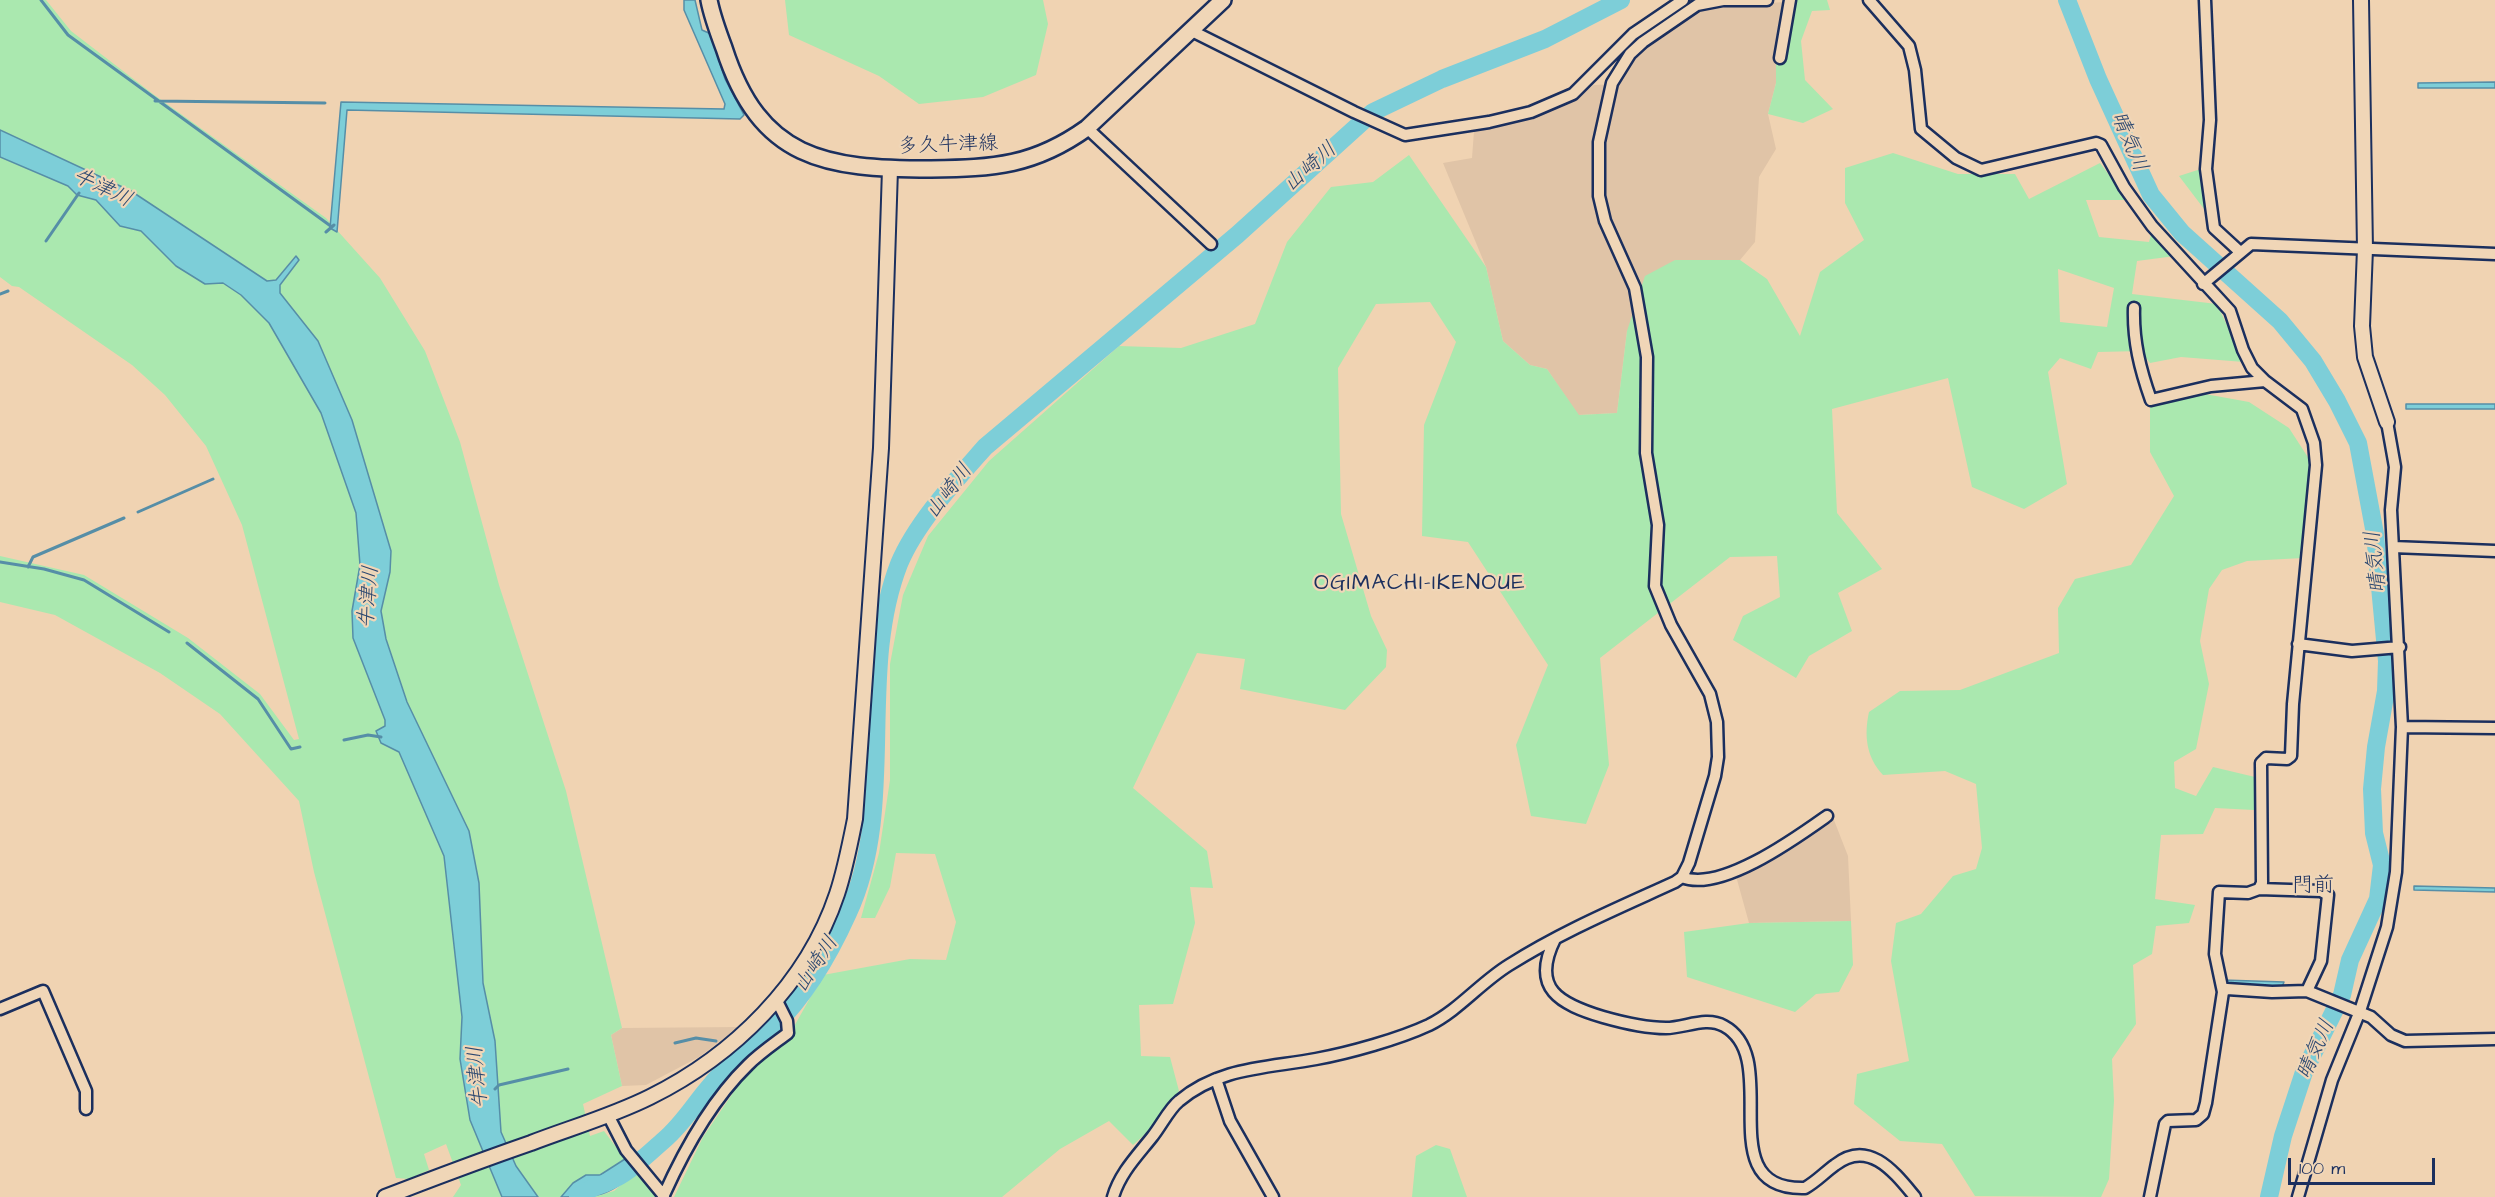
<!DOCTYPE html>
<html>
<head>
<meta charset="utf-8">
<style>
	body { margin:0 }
	#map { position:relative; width:2495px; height:1197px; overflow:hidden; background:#f0d3b2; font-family:"Architects Daughter",sans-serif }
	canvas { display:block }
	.scale { position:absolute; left:2288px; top:1158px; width:147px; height:27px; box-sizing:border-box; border:3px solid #1b2f5e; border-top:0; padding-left:8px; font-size:18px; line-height:21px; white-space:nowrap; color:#1b2f5e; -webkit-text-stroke:4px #f0d6b7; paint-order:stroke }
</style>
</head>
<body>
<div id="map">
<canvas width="2495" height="1197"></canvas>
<div class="scale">100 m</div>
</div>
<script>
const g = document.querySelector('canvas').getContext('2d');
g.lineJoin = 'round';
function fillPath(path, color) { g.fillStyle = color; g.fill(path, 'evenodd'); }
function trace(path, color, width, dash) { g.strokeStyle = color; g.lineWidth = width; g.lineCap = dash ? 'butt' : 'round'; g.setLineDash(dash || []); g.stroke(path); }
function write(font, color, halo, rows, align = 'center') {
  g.font = font + ' "Architects Daughter","Klee One",sans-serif'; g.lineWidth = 4.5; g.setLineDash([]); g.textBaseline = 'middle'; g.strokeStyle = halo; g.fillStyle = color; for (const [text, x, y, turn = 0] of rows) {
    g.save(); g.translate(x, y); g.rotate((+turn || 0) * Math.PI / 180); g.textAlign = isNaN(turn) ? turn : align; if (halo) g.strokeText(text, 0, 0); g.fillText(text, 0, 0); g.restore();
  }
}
fillPath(new Path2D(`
	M1784,2L1776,45V83L1768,114L1776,149L1759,177L1755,242L1740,260H1675L1627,331L1617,413L1578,415L1547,369L1530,365L1503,341L1486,267L1443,163L1472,158L1474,131L1524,121L1568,104L1594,85L1616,84L1629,61L1683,18L1705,8Z
	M1832,815L1848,856L1851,921L1749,923L1736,876Z
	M739,1027L699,1057L646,1085L622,1086L611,1035L622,1028Z`), '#e0c4a7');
fillPath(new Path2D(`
	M0,0H46L71,31L153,94L326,218L380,278L425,351L460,442L499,585L566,791L622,1028L611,1035L622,1086L583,1104L590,1136L604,1131L625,1159L599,1175H586L573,1183L561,1197H538L516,1166L501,1132L495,1041L483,983L479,884L469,831L407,702L386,639L381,611L390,572L318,341L280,294V285L295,256L276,280L267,281L131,191L0,130Z
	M785,0H1043L1048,24L1036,75L983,97L919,104L879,76L789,35Z
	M1789,0H1827L1830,10L1812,11L1801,41L1805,80L1833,109L1803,123L1768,114L1776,83V45L1784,2Z
	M1893,153L1958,174H2015L2029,199L2100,163L2128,200H2086L2099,237L2149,242L2152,231L2175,256L2137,261L2132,294L2217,304L2244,362L2181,357L2150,363L2141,351L2098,352L2091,369L2060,358L2048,372L2067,484L2024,509L1972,487L1948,378L1832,409L1837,513L1882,569L1838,593L1852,631L1809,656L1796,678L1733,640L1743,616L1780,597L1777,556L1730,557L1600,658L1609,765L1586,824L1531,816L1516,745L1548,665L1468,542L1422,536L1424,425L1456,342L1430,302L1376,304L1338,368L1341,514L1371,616L1387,650L1386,667L1345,710L1240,689L1245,659L1197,653L1133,788L1207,851L1213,888L1190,887L1195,923L1173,1004L1139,1005L1141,1056L1170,1057L1179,1091L1163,1118L1133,1145L1109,1121L1060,1149L1002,1197H674L703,1137L743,1078L792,1030L823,975L910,959L946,960L956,922L935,854L896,853L890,887L875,918H861L879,853L890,780V664L903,595L928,536L989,461L1119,346L1181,348L1255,324L1287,242L1331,187L1373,182L1409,155L1486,267L1503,341L1530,365L1547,369L1579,415L1617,413L1627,331L1645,276L1675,260H1740L1767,279L1800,336L1820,272L1864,240L1845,203V168ZM2058,269L2114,288L2107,327L2060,322Z
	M0,157L68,186L77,195L96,200L120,226L141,231L176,266L205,284L223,283L241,295L269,323L321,413L356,513L360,565L352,611L353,638L385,720V726L377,731L381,743L399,752L444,855L462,1017L460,1059L470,1120L502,1197H453L461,1185L446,1144L424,1154L429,1170L409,1179L396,1178L314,872L299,801L220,714L160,673L55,615L0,602V556L84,575L188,638L260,694L294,740L299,739L242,525L206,446L165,395L132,365L19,287L12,286L0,277Z
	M2207,167L2217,226L2179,176Z
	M2205,394L2249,402L2289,428L2311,462L2303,558L2247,561L2222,570L2209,589L2200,641L2209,684L2196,749L2174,762L2175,788L2196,796L2213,767L2255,777L2254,810L2215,808L2203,834L2161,835L2155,899L2195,905L2189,923L2156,926L2152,954L2133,965L2136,1024L2112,1059L2114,1101L2109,1179L2101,1197L1975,1196L1942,1144L1900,1141L1854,1104L1857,1074L1909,1061L1891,961L1896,923L1921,914L1953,876L1976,869L1982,848L1976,784L1945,771L1883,775C1866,757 1864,735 1869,712L1900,691L1960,690L2059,653L2058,608L2075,579L2131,565L2174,496L2150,452V406Z
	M1851,921L1853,965L1839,992L1816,994L1795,1012L1687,977L1684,932L1749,923Z
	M1436,1145L1450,1149L1467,1197H1412L1416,1156Z
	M636,1172L656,1197H593L614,1191Z`), '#aae8af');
const water = new Path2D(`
	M684,0H695L702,30L711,34L725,79L744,115L740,119L347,110L337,232L330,228L341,102L724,109L725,104L684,10Z
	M2495,82V88H2418V83Z
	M0,130L131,191L267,281L276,280L296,256L299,260L280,285V293L318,341L352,420L391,551L390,572L381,611L386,639L407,702L469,831L479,883L483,983L495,1041L501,1132L516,1166L538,1197H502L470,1120L460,1059L462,1017L444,856L399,752L381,743L376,731L385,726V720L353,638L352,611L360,565L356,513L321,413L269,323L241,295L223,283L205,284L176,266L141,231L120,226L96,200L77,195L68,186L0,157Z
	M2406,404H2495V409H2406Z
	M2414,886L2495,888V892L2414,890Z
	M2223,980L2284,982L2282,987L2242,986L2223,983Z
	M625,1159L636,1172C607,1197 599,1197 561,1197L573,1183L586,1175H600Z`);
fillPath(water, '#7dced8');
trace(water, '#568ea7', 1.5);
trace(new Path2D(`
	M41,0L68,35L332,227
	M155,101L325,103
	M326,232L334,225
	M46,241L79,193
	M0,294L8,291
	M138,512L213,479
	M0,562L44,569L84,580L169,632
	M28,567L33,557L124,518
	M187,643L258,699L291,749L300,747
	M344,740L368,735L381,737
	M675,1043L696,1038L716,1041
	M495,1089L499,1085L568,1069`), '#568ea7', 3);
trace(new Path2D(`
	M2067,0L2098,79L2151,195L2182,233L2280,321L2313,361L2337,401L2358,443L2375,534L2387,661L2386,691L2376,747L2372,789L2374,833L2382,865L2378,899L2350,960L2342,995L2304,1072L2283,1136L2269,1197
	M578,1197C589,1187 602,1186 614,1179C632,1170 649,1153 664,1140C683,1124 695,1103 711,1085C729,1062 754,1047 774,1026C806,995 830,953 848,913C898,805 856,675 899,564C916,523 956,480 985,447L1237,235L1373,112L1442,79L1545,39L1621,0`), '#7dced8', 18);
const minor = new Path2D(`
	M1869,0L1909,46L1915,70L1921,129L1956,158L1981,170L2096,143L2101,145L2124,187L2152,226L2230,311L2243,350L2252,368L2265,381L2302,409L2314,443L2316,465L2293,704L2291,756L2287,759L2266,758L2261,763L2262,883L2259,889
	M2205,0L2210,120L2206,169L2214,228L2239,251
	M1192,31L1354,112L1405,135L1489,122L1531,112L1573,94L1633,34L1683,0
	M1780,58L1790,0
	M1087,128L1211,244
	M2203,284L2251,244L2495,254
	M2134,308C2133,341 2140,369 2151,400L2211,386L2265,381
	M2393,547L2495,551
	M2298,644L2352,651L2400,647
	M2402,727L2495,728
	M1682,877C1720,893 1796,838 1827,816
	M1555,939C1530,989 1560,1004 1603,1017C1624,1023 1644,1028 1666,1028C1685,1028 1706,1016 1724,1026C1785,1059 1707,1191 1805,1188C1817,1181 1824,1173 1835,1165C1869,1138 1895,1173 1915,1197
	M2223,992L2227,989L2272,992L2307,991L2371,1017L2391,1035L2405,1041L2495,1039
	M0,1009L43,991L86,1091V1109
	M1216,1079L1230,1121L1273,1197
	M608,1115L626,1150L664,1196
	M663,1197C684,1150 711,1101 748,1065C760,1053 775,1043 788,1033L787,1021L776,999
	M1113,1197C1120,1173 1137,1156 1152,1137C1161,1126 1169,1109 1179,1101C1219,1067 1268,1068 1316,1059C1349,1053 1399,1039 1429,1025C1459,1010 1480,983 1509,965C1563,931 1616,909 1675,882L1682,877L1689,863L1715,776L1718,757L1717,722L1710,694L1671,625L1655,586L1658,525L1646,453L1647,357L1635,288L1605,221L1599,196V142L1612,83L1630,54L1643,42L1697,5L1723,0H1767
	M2150,1197L2165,1124L2168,1121L2196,1120L2203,1114L2206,1103L2223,992L2215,954L2219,892L2248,893L2259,889L2321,891L2328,895L2321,961L2307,991
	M2298,1197L2332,1080L2360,1011L2387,927L2396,872L2402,727L2391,510L2395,467L2387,422`);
const tertiary = new Path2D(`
	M2361,0L2365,249L2362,326L2365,357L2387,422
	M385,1197C434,1178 482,1160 531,1143C570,1128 612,1116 650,1097C733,1056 807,984 837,894C845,870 850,844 855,819L881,448L890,169`);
const secondary = new Path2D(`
	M709,0C712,16 718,32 724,48C760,160 825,169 931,169C994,168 1034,166 1087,128L1223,0`);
trace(minor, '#1b2f5e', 15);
trace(tertiary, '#1b2f5e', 18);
trace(secondary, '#1b2f5e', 20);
trace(minor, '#f0d6b7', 10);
trace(tertiary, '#f0d6b7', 14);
trace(secondary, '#f0d6b7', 15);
write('20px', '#1b2f5e', '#f0d6b7', [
	["多久牛津線",948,146,-2]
]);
write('italic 21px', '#2a4770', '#f0d6b7', [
	["晴気川",2128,142,67],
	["山崎川",1311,168,-42],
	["牛津川",102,189,26],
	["山崎川",950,492,-53],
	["晴気川",2377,562,-96],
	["牛津川",370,597,-85],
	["山崎川",817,965,-57],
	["晴気川",2317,1050,-66],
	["牛津川",479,1077,-95]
]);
write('21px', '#1b2f5e', '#f0d6b7', [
	["門前",2313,887]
]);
g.letterSpacing = '1.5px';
write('22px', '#1b2f5e', '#f0d6b7', [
	["OGIMACHI-IKENOUE",1420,584]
]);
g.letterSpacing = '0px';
</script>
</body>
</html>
